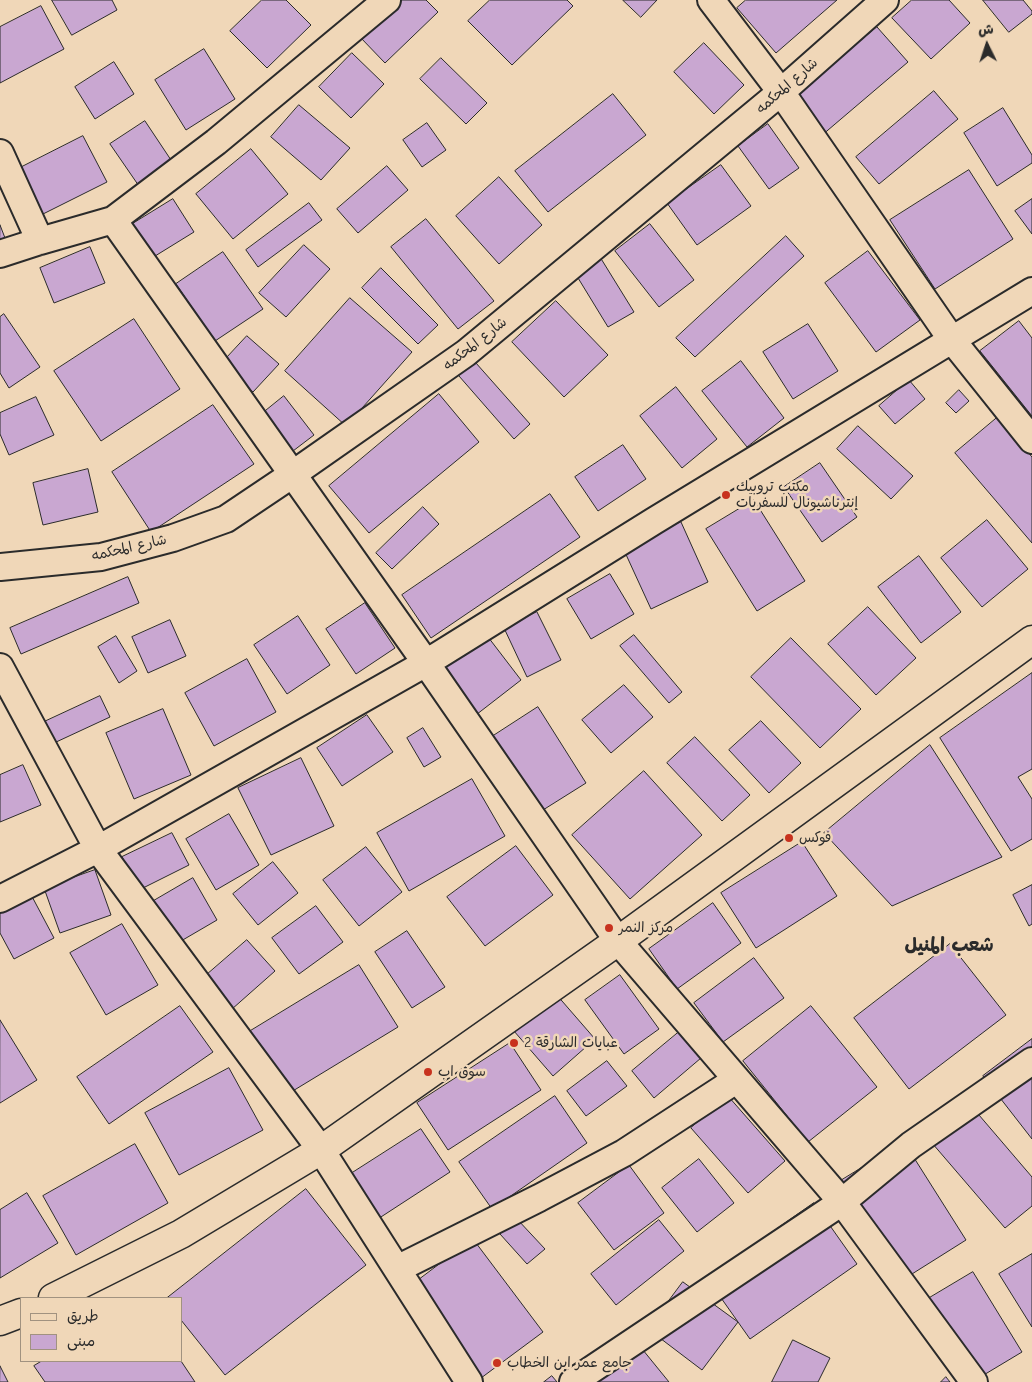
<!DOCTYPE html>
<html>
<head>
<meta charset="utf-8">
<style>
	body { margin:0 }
	#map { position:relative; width:1032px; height:1382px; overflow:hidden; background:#f0d7b8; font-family:"Comic Neue","Playpen Sans Arabic",sans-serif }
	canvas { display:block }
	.legend { position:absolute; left:20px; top:1297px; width:162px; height:65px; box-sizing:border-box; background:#f0d7b8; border:1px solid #a19280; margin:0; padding:6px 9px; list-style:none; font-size:15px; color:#2b2b2b }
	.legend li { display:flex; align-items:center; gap:10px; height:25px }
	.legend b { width:25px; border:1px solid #a19280 }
	.north { position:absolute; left:962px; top:20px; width:50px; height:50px; -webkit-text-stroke:4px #f0d7b8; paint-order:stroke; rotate:356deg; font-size:14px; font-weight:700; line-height:20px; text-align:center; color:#2b2b2b }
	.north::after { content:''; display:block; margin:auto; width:18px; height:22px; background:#2b2b2b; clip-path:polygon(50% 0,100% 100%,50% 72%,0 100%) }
</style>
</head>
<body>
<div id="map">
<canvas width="1032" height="1382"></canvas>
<ul class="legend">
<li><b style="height:6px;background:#f0d7b8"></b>طريق</li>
<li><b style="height:14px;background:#c9a7d1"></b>مبنى</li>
</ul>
<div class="north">ش</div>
</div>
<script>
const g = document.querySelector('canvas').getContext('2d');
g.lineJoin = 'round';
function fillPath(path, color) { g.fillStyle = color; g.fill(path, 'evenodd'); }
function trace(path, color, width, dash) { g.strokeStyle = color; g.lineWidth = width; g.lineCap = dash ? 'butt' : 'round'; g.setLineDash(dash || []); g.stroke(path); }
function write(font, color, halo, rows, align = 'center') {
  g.font = font + ' "Comic Neue","Playpen Sans Arabic",sans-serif'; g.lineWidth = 5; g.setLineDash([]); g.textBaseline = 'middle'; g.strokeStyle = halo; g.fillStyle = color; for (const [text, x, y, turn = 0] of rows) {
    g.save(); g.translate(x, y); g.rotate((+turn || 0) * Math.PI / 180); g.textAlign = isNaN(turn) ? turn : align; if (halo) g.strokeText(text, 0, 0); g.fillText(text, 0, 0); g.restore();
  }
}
const building = new Path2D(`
	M52,0H112L117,10L72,35Z
	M262,0H286L311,25L267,68L230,31Z
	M399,0H426L438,12L385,63L360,37Z
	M490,0H567L573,6L512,65L468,21Z
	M623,0H657L641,17Z
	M746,0H837L776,53L737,8Z
	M912,0H949L970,23L931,59L892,18Z
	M983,0H1023L1032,11V14L1009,32Z
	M41,6L64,49L0,83V27Z
	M877,27L908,62L821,136L790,101Z
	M704,43L744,85L714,114L674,72Z
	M204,49L235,99L186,130L155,80Z
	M352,53L384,84L351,118L319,87Z
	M441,58L487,103L466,124L420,79Z
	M114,62L134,94L95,119L75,87Z
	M934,91L958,119L879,184L856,157Z
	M613,94L646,135L548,212L515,171Z
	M299,105L350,148L321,180L271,137Z
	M1003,108L1032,155V163L997,186L964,133Z
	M145,121L175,166L141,189L110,144Z
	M427,123L446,150L422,167L403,140Z
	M768,124L799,168L769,189L738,146Z
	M83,136L107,182L33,219L10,173Z
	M251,149L288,194L233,239L196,194Z
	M721,165L751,206L697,245L667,203Z
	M387,166L408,190L358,233L337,209Z
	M969,170L1013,239L935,289L890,220Z
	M499,177L542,225L499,264L456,216Z
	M173,199L194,232L147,261L126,228Z
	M1032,199V234L1015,211Z
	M309,203L322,220L258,267L246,250Z
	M426,219L494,301L458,329L391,247Z
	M650,224L694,280L659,307L615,251Z
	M0,225L5,238L0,240Z
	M786,236L804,256L695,357L676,338Z
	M304,245L330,269L286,317L259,293Z
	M90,247L105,283L54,303L40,268Z
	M868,251L920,320L876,352L825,283Z
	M223,252L263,309L215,341L176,284Z
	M600,257L634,312L608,327L575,273Z
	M381,268L438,325L418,344L362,288Z
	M350,298L412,352L346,426L285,371Z
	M556,301L608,355L564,397L512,342Z
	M4,314L40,367L9,388L0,373V317Z
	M134,319L180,389L101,441L54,371Z
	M1019,321L1032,338V416L980,351Z
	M808,324L838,371L793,399L763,352Z
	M247,336L279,364L253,392L221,364Z
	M468,354L530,424L514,439L452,368Z
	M741,361L784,418L747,447L702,391Z
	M909,380L925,399L895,424L879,406Z
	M676,387L717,439L682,468L640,416Z
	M959,390L969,401L956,413L946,403Z
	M439,394L479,442L369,533L329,486Z
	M284,396L314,435L293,451L263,413Z
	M36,397L54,435L9,455L0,434V413Z
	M213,405L254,464L151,532L112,472Z
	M998,417L1032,457V543L955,453Z
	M858,426L913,476L891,499L837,449Z
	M623,445L646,479L598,511L575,477Z
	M820,463L857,517L822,542L784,487Z
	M88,469L98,512L43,525L33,483Z
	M550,494L580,537L431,638L402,595Z
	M754,500L805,581L757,611L706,529Z
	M423,507L439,524L392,569L376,553Z
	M987,520L1028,569L982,607L941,558Z
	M681,522L708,582L651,609L623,548Z
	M919,556L961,612L921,643L878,587Z
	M610,574L634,614L591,639L567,599Z
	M128,577L139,603L21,654L10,628Z
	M365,603L395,648L356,674L326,629Z
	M868,607L916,658L876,695L828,644Z
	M537,612L561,660L527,677L504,628Z
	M298,616L330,665L287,694L254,645Z
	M170,620L186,656L148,673L132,637Z
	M485,633L521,680L472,718L435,672Z
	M634,635L682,692L669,703L620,646Z
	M116,636L137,671L119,683L98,647Z
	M791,638L861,709L820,748L751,677Z
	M247,659L276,712L214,746L185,693Z
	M1032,673V769L1018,777L1032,799V839L1011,851L940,738Z
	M624,685L653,717L611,753L582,720Z
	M100,696L110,717L54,743L44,722Z
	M538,707L586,783L535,815L487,740Z
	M163,709L191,775L134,799L106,733Z
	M367,715L393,752L342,786L317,748Z
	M761,721L801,763L769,793L729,750Z
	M423,728L441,757L424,767L407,738Z
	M695,737L750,795L722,821L667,763Z
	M930,745L1002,857L892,906L824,833Z
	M301,758L334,826L271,855L238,788Z
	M23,765L41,805L0,822V775Z
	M644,771L702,835L630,899L572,835Z
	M472,779L505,836L409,891L377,833Z
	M229,814L259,865L216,890L186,839Z
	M172,833L189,865L139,890L122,857Z
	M802,842L837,896L756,948L721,893Z
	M516,846L553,895L485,946L447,897Z
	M366,847L402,892L359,926L323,880Z
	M273,862L298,893L258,925L233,894Z
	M95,870L111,915L60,933L44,888Z
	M193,878L217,920L169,948L145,906Z
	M1032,885V924L1029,926L1013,895Z
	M28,889L54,938L14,959L0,933V904Z
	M713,903L741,943L677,989L649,949Z
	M316,906L343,942L299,974L272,938Z
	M122,924L158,985L106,1015L70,953Z
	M407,931L445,987L412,1008L375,952Z
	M247,940L275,971L223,1017L195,985Z
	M950,944L1006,1015L909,1089L854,1018Z
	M754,958L784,998L723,1042L694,1003Z
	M359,965L398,1027L273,1103L234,1041Z
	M620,975L659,1029L624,1054L585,1000Z
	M549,986L595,1039L553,1076L507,1023Z
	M180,1006L213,1052L109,1124L77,1077Z
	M811,1006L877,1087L808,1142L743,1061Z
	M0,1020L37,1080L0,1103Z
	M679,1032L701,1058L654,1098L632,1071Z
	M1032,1039V1139L983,1076Z
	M510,1043L541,1090L448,1150L417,1103Z
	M607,1061L627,1086L586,1116L567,1091Z
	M229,1068L263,1130L179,1175L145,1113Z
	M555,1096L587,1143L492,1209L459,1162Z
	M728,1096L785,1161L748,1193L691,1128Z
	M967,1101L1032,1177V1206L1005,1228L926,1136Z
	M421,1129L450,1172L364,1228L335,1184Z
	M904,1142L966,1240L904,1279L842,1180Z
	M135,1144L168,1203L76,1255L43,1196Z
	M699,1159L734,1203L697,1232L662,1188Z
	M629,1165L664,1213L614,1250L578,1203Z
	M306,1189L366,1265L225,1375L181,1320V1298H167Z
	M27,1193L58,1243L0,1278V1210Z
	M814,1203L857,1264L750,1339L707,1278Z
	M517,1219L545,1249L527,1264L500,1234Z
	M659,1220L684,1251L616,1305L591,1274Z
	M473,1239L543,1332L477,1381L408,1288Z
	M1032,1254V1327L999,1274Z
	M973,1272L1022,1352L972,1382L916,1306Z
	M683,1282L738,1322L702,1370L648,1329Z
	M634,1339L669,1382H579Z
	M793,1340L830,1358L818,1382H772Z
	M42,1361H181L195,1382H45L34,1366Z
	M0,1366L8,1382H0Z
	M552,1376L557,1382H544Z
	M946,1377L950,1382H941Z`);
fillPath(building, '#c9a7d1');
trace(building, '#2b2b2b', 1);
const minor = new Path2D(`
	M711,0L781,92L952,340L1032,440
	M0,153L40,241
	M113,220L426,663L618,941L842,1202L974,1382
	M0,254L40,241L113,220L216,142L387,0
	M0,567L101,557L173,538L226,519L293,474L466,353L781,92L885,0
	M0,667L98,849L321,1150L469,1382
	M0,899L98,849L426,663L654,521L1032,291
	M397,1269L539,1198L624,1153L736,1080
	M573,1382L842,1202L911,1145L1032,1061`);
const primary = new Path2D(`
	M53,1298L181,1234L321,1150L618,941L1032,640
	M0,1321L21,1313`);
trace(minor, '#2b2b2b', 30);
trace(primary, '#2b2b2b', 31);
trace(minor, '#f0d7b8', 26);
trace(primary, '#f0d7b8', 28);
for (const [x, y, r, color] of [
	[726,495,5,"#c8321e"],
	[789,838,5,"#c8321e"],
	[609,928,5,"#c8321e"],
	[514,1043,5,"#c8321e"],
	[428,1072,5,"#c8321e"],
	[497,1363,5,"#c8321e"]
]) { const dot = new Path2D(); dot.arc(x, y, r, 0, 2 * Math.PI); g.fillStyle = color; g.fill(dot); trace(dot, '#f0d7b8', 2); }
write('14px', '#2b2b2b', '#f0d7b8', [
	["شارع المحكمه",787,86,-41],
	["شارع المحكمه",475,344,-38],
	["شارع المحكمه",129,548,-13]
]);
write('14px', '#2b2b2b', '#f0d7b8', [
	["مكتب تروبيك",736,487],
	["إنترناشيونال للسفريات",736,503],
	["فوكس",799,838],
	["مركز النمر",619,928],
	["عبايات الشارقة 2",524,1043],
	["سوق اب",438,1072],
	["جامع عمر ابن الخطاب",507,1363]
], 'left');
write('bold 19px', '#2b2b2b', '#f0d7b8', [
	["شعب المنيل",949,946]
]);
</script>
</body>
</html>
